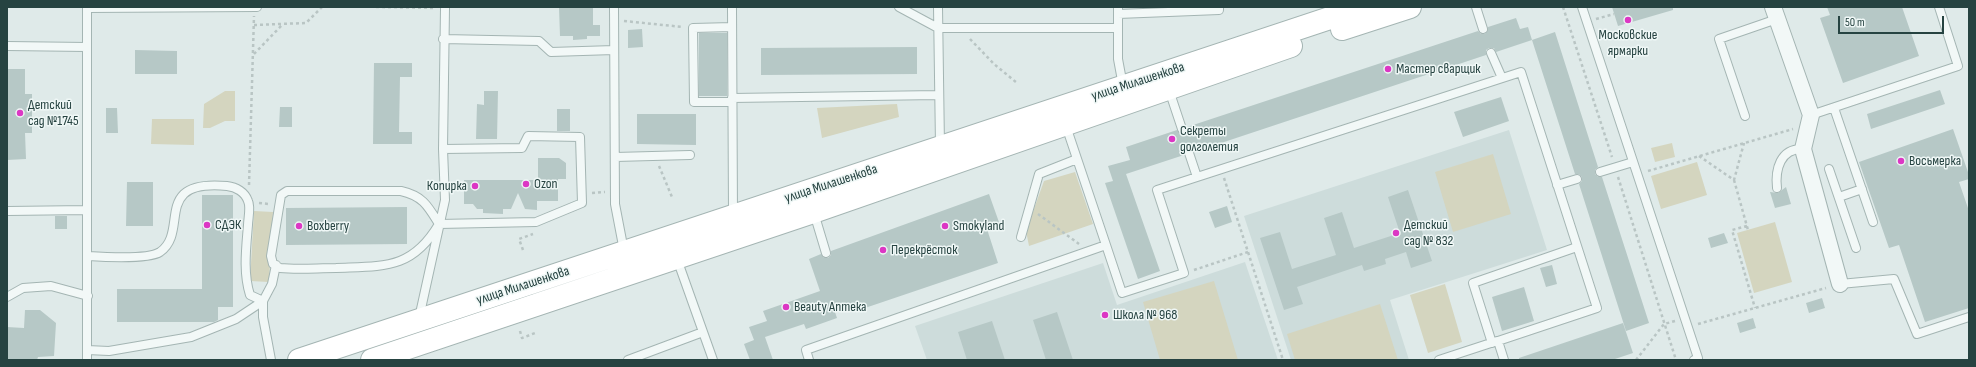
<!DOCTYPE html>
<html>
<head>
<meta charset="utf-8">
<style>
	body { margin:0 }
	#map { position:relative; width:1976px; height:367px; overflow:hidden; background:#dfeae9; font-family:"Sofia Sans Condensed",sans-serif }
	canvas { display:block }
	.frame { position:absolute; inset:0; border:8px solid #264341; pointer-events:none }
	.scale { position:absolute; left:1838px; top:16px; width:106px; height:18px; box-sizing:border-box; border:2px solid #264341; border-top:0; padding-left:5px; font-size:12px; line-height:14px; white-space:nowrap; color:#264341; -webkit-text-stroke:3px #eff7f6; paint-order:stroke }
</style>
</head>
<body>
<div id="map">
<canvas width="1976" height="367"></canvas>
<div class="frame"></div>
<div class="scale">50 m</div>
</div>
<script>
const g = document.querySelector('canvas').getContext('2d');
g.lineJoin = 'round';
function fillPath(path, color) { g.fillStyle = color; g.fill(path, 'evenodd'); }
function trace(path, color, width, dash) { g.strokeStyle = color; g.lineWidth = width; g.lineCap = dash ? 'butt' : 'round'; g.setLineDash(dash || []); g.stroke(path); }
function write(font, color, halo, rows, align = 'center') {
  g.font = font + ' "Sofia Sans Condensed",sans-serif'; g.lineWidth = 3; g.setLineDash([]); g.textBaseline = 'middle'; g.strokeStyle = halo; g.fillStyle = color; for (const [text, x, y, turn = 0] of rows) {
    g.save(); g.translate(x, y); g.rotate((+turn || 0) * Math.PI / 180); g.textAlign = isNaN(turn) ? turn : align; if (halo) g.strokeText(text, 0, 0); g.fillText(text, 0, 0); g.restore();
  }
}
fillPath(new Path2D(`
	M1509,130L1547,250L1390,300L1409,360H1291L1244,216Z
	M1245,262L1278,360H927L915,326L1103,263L1117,305Z`), '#cddcdb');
fillPath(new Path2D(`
	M225,91H235V121H225L210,128H203L204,104Z
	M897,104L899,117L822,138L817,108Z
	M152,119H194V145L151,144Z
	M1672,143L1675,157L1655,162L1651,148Z
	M1493,154L1511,214L1453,232L1435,172Z
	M1697,162L1707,195L1661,209L1651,176Z
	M1075,172L1093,224L1029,246L1026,231L1044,181Z
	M254,211L273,212L269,282L250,281Z
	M1775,222L1792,282L1754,293L1737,233Z
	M1214,281L1238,360H1160L1143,302Z
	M1445,284L1462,342L1428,353L1410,295Z
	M1380,304L1398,360H1295L1287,334Z`), '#d4d5bf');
fillPath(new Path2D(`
	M559,7H593V25H600V36H587V39L573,40V36H560Z
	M1612,7H1673V10L1618,26Z
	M1827,7H1902L1919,56L1843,83L1820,18L1830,15Z
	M1516,18L1520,29L1528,27L1532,40L1496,52L1494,48H1489L1486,50V55L1194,152L1190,148H1187L1184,152V155L1126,174L1160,271L1138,279L1105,183L1113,181L1108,166L1130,160L1126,147L1177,130L1181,134H1184L1187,130V127L1478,31L1481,34H1485L1488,27Z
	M642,29L643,47L628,48V30Z
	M1555,32L1598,167L1595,170V174L1598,177H1602L1649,323L1626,331L1579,184L1582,181V177L1579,174H1575L1532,40Z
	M699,33H727V96H699Z
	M917,47V74L761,75V48Z
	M135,50L177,51V74H135Z
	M374,63H412V77H400L399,132H412V144H373Z
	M7,69H25V94H32V133H25L26,159L7,160Z
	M1940,90L1945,104L1871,129L1867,114Z
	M484,91H498L497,139H476L477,104L484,105Z
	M1501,97L1509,121L1463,137L1454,112Z
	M280,107H292V127H279Z
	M106,108H117L118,133H106Z
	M557,109H570V131H557Z
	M637,114H696V145L637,144Z
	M1953,129L1969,175V179L1959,182L1969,211V308L1925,322L1899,245L1889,248L1859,162Z
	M538,158H559L566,163V179H558V201H537V210L525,209L518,193L511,209H503V214L483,213V209H477L473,204H464V180H538Z
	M127,182H153V226H126Z
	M1786,187L1791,204L1775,208L1770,192L1778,193Z
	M1408,190L1432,261L1411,268L1406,252L1385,259L1386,264L1364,271L1362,265L1297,287L1303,304L1284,310L1260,238L1280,232L1292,269L1336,255L1324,218L1342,212L1354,248L1400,233L1388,197Z
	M989,194L1000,225L987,229L998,263L862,309L860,303L835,312L837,318L806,329L804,324L765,337L773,360H750L744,344L754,340L749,327L767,321L763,311L820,291L809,259L821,254L824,258H828L831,255V251Z
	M202,195H233V307H218V320L214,322H117V289H202Z
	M1227,206L1232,222L1215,228L1209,212Z
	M407,207V244L286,245V208Z
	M55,216H67V229H55Z
	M1724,233L1728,243L1711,248L1708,238Z
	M1552,265L1557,284L1546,287L1540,268Z
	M1524,287L1534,321L1502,331L1492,297Z
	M1822,298L1825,308L1809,313L1806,303Z
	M25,310H40L56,323L54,356L38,357L37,360H7V327L24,328Z
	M1057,312L1073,360H1046L1033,320Z
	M1753,318L1756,328L1740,333L1737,323Z
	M992,321L1005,360H967L958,332Z
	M1623,323L1633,353L1612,360H1519V358Z`), '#b6c8c6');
const service = new Path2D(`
	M87,7V360
	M614,7L615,204L624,251
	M732,7L733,215
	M899,7L938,28H1118
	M938,7L940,146
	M1118,7V59L1123,86
	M1476,7L1483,29
	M1582,7L1698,358L1694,360
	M87,8L257,7
	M1118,14L1219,10V7
	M732,27L693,28L694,102H732
	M443,39L539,41L551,52L614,50
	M7,46L87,47
	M1491,53L1502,78
	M1169,90L1182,129
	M732,98L938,95
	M1834,108L1873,222
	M1811,115L1958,66L1939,7
	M1745,116L1719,39L1777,19
	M1189,153L1197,177
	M615,157L690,155
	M1829,169L1856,248
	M1600,172L1633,162
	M1557,185L1577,179
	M1777,188C1775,170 1780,148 1803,149
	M287,191H401C423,196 428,206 439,224C412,270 383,266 336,268C317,268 299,270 280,268L273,264L271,256L281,195Z
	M1839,197L1862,189
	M7,211L87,210
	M814,213L826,253
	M439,224L536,222L582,203L580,137L528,136L522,148L443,149
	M1021,237L1039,174L1077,159
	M1106,245L1122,293L1184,273L1157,190L1521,72L1597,308L1498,341L1504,360
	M87,256C103,257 148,260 160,252C190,231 151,179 227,186C236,187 245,192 248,201C251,207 248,219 248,225C246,249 243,273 250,295L263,301
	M677,259L713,360
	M1840,284L1894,279L1917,334L1969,317
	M7,297L23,288L51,286L88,296
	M419,318L445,200L443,149L445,8
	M1492,343L1473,283L1577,247
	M87,350L109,351L191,337L236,319L263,301
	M271,360L263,317V301L272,284L276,265
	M628,360L703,332
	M809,360L806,350L1106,245L1066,126
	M1439,360L1497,341`);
const minor = new Path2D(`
	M1773,7L1811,115L1803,149L1840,284`);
const secondary = new Path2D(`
	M1342,29L1410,7
	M299,360L1363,7
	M372,360L813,212L1291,46`);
trace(service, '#a4b5b3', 10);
trace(minor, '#a4b5b3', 18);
trace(secondary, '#a4b5b3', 24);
trace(new Path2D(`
	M376,7L435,8
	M1563,7L1612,157
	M1596,19L1614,14
	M624,21L683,27
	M254,25L306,23L322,7
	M970,39L994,64L1017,83
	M254,54L282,25
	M1699,156L1734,180L1744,143
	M659,166L672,197
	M1648,171L1793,129
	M1618,177L1676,360
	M1224,178L1283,360
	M1734,180L1748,230
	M249,185L254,16
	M592,193L605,192
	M259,203L269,204
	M1038,214L1079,244
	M1747,226L1732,230L1755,308
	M523,250L519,239L533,234
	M1194,270L1248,252
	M1698,324L1826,288
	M520,331L522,338L535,333
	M1636,360L1664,324L1675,321`), '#b9c5c4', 2.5, [3, 3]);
trace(service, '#f2f8f7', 8);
trace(minor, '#f2f8f7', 16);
trace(secondary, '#fff', 22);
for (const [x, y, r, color] of [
	[1628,20,4,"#dc37c4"],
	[1388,69,4,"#dc37c4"],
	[20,113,4,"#dc37c4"],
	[1172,139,4,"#dc37c4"],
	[1901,161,4,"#dc37c4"],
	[526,184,4,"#dc37c4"],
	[475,186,4,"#dc37c4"],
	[207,225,4,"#dc37c4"],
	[299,226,4,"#dc37c4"],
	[945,226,4,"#dc37c4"],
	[1396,233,4,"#dc37c4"],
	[883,250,4,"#dc37c4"],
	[786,307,4,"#dc37c4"],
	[1105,315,4,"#dc37c4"]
]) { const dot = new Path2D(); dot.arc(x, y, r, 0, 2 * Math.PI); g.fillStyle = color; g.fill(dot); trace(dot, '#eff7f6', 1.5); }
write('14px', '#264341', '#eff7f6', [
	["Московские",1628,35,"center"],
	["ярмарки",1628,51,"center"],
	["Мастер сварщик",1396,69],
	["Детский",28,105],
	["сад №1745",28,121],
	["Секреты",1180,131],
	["долголетия",1180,147],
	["Восьмерка",1909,161],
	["Ozon",534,184],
	["Копирка",467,186,"right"],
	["СДЭК",215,225],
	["Детский",1404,225],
	["сад № 832",1404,241],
	["Boxberry",307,226],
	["Smokyland",953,226],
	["Перекрёсток",891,250],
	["Beauty Аптека",794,307],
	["Школа № 968",1113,315]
], 'left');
write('14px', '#264341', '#eff7f6', [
	["улица Милашенкова",1138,82,-18],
	["улица Милашенкова",831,184,-18],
	["улица Милашенкова",523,286,-18]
]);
</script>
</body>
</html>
